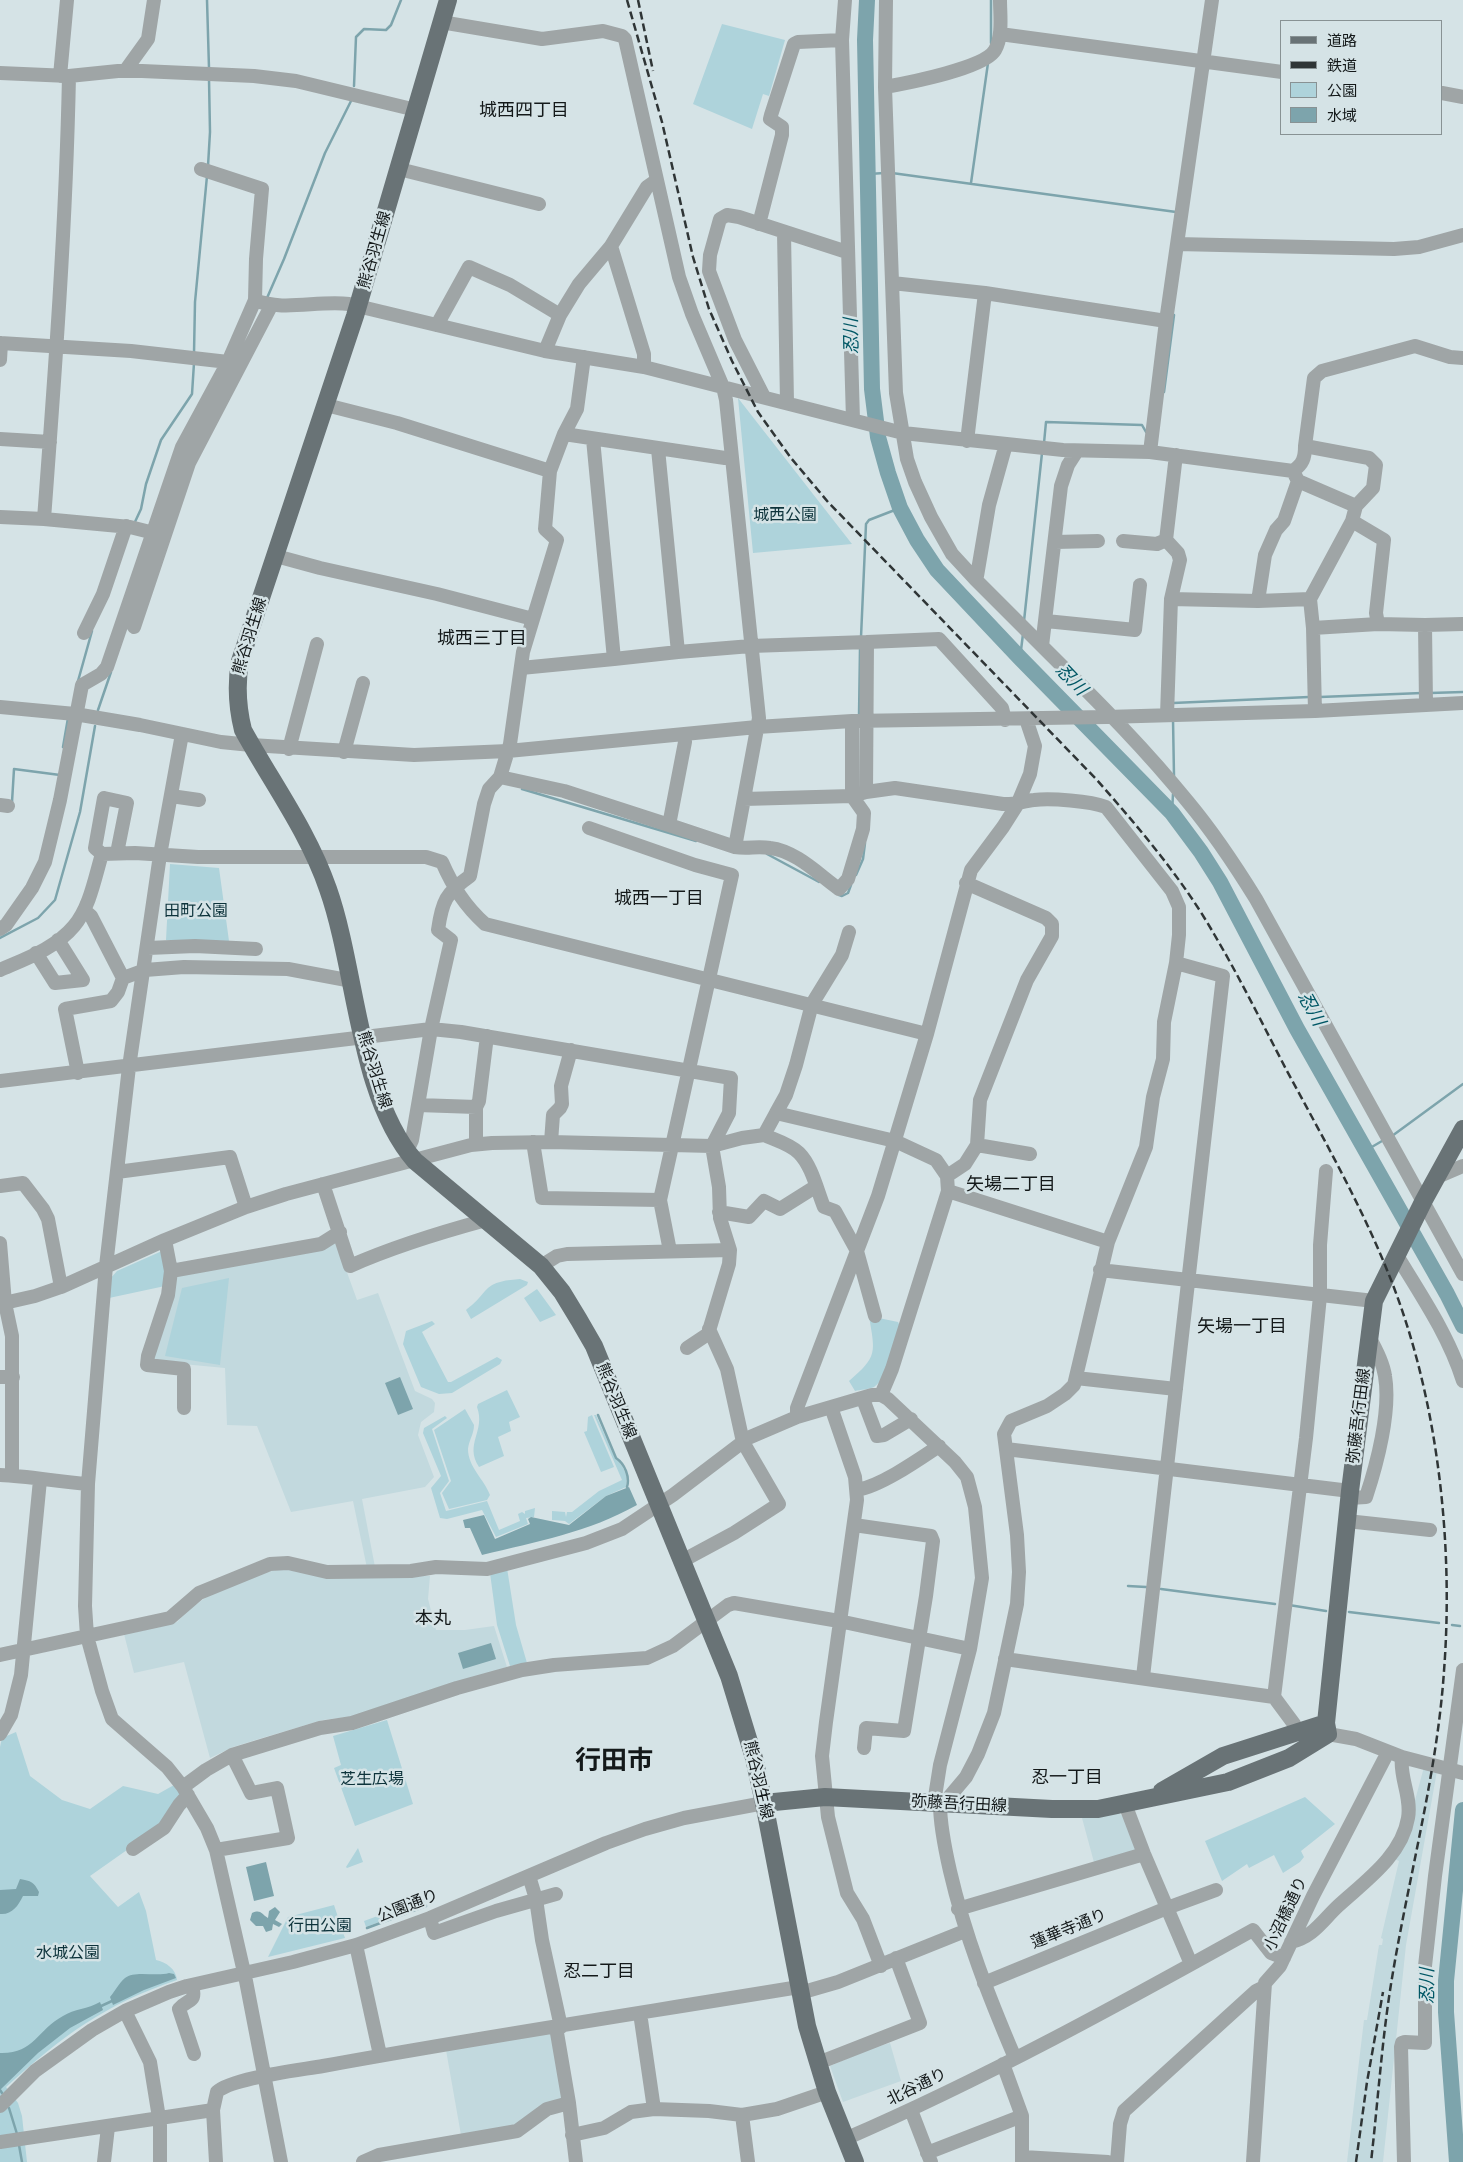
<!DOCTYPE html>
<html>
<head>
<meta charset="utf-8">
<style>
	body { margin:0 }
	#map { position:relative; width:1463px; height:2162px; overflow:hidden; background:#d5e3e6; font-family:"Open Sans","Noto Sans JP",sans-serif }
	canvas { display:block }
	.legend { position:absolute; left:1280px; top:20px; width:162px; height:115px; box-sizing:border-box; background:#d5e3e6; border:1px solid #889294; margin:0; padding:6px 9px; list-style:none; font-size:15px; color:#14191a }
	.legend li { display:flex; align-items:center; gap:10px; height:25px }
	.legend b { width:25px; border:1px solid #889294 }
</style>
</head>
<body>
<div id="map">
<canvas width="1463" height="2162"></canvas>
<ul class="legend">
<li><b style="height:6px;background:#697376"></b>道路</li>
<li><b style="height:6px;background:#2f3536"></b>鉄道</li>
<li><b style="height:14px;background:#aed3db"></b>公園</li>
<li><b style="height:14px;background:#7da4ac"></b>水域</li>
</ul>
</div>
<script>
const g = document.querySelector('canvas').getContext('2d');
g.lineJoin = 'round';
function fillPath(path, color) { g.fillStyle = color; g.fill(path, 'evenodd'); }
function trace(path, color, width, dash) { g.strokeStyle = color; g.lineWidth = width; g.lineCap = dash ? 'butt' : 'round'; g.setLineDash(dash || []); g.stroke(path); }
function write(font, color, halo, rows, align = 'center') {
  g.font = font + ' "Open Sans","Noto Sans JP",sans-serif'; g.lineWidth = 5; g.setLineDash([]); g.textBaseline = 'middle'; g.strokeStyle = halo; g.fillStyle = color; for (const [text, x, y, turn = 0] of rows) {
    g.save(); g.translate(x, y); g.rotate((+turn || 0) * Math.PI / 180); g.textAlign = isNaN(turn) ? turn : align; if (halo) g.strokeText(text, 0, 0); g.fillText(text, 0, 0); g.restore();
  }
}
fillPath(new Path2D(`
	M336,1242L357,1300L378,1293L415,1391L432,1399L435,1403L434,1412L421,1422L418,1435L434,1477L425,1487L362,1499L375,1567L367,1568L353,1501L291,1512L257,1426L227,1425L225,1368L151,1361L173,1275Z
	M283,1569L327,1577L430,1576L428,1599L436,1630H465L494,1626L507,1667L356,1716L323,1720L262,1738L233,1747L210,1758L184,1662L134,1673L124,1634L177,1622L188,1610L208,1596L262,1573Z
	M1424,1767L1437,1771L1406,1945L1383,2162H1347L1364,2020H1367L1379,1945H1382L1383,1939L1381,1938L1399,1861L1394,1859L1414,1804Z
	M1118,1813L1125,1817L1138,1853L1095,1866L1082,1818Z
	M553,2032L565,2101L515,2126L461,2135L446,2050Z
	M890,2043L901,2081L843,2102L830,2066L872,2048Z`), '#c2d9de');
fillPath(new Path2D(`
	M722,24L785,40L769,96L763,94L752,129L693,104Z
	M738,398L852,544L753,553Z
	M170,864L219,868L229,941L166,940Z
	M162,1251L166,1274L165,1286L109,1298L110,1279L117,1271Z
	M229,1278L220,1365L165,1356L182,1288Z
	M520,1279L528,1282L527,1285L471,1319L466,1310L467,1309C475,1303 479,1298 485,1291C493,1281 508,1280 520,1279Z
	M537,1289L556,1315L540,1322L524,1298Z
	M869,1316L898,1322L900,1326C895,1341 888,1378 874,1387C869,1389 860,1390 855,1391L849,1381C878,1356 875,1353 869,1316Z
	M432,1321L435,1324L422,1332L448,1382H451L497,1357L502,1360L500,1364L452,1393L439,1394L421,1387L403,1344L406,1331Z
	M507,1390L520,1417L509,1422L511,1431L498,1437L504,1456L479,1467C464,1444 486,1431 477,1407L478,1404Z
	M465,1409L474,1425C474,1434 469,1440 468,1449C468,1467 484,1479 490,1495L487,1500L449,1509L442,1493L451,1481L434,1430Z
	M592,1415L614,1467L601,1472L584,1432L587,1431L588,1417Z
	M594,1415H596L615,1458C623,1464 629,1477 626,1487L606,1496L569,1524L565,1521L552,1520V1511L565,1512L566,1517L567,1512H572L599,1491L622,1480Z
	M445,1416L447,1418L432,1429L449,1481L440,1493L446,1511L487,1501L499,1530L520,1521L518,1514L522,1512L525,1514V1511L535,1508L534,1517L526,1518L528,1524L496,1537L482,1510L447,1519L440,1518L431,1488L441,1476L423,1433L424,1428Z
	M507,1568L516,1625L527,1663L510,1666L497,1625L490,1573Z
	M387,1720L413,1804L355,1826L334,1768L341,1765L333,1736Z
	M16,1732L30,1776L62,1800L90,1809L123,1786L158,1794L174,1785L181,1794L161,1826L90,1876L118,1907L139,1892L146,1911L156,1960C166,1962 176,1969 177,1980C103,2005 63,2036 6,2087L18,2103L22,2116L27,2162H0V1747L2,1738Z
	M1305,1797L1335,1824L1301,1851L1304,1857L1300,1862L1283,1873L1274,1855L1249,1868L1247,1864L1222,1881L1205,1841Z
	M358,1848L363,1862L347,1868L346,1867Z
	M421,1900L424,1905L366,1927L364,1921Z
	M334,1905L345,1938L268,1957L288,1917Z`), '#aed3db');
fillPath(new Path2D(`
	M400,1377L413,1409L398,1415L385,1383Z
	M629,1487L637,1505C589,1532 536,1542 482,1555L470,1528H465L463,1520L484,1515L495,1539L530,1524L528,1519L531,1517L569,1525L606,1496Z
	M491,1643L496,1659L463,1669L458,1653Z
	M266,1862L274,1896L254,1901L246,1867Z
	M20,1879C31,1881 34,1882 39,1892L38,1896H23C18,1906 12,1915 0,1914V1890L16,1889Z
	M275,1907L280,1912L275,1920L282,1924L279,1927L273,1924L272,1930L266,1932L263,1926H256L250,1920L252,1913C261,1909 261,1914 268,1918L269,1911Z
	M169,1973L174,1974L176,1978L144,1990L113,2005L110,1997C115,1991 119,1983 125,1978C135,1970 156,1977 169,1973Z
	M100,2002L103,2010L70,2028L38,2053L0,2090V2053C34,2054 37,2030 63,2016C74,2009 88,2009 100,2002Z`), '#7da4ac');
trace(new Path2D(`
	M207,0L209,68
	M991,0V43
	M354,86L356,37L364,29L386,30L391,25L401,0
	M208,166L210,132L209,79
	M892,173L1176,212
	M869,174L884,173
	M971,183L988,63
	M267,298L284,259L325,153L352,99
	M194,353L195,302L207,176
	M1164,392L1174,315
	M1044,443L1046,422L1142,425L1146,432
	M134,524L141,509L146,484L161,440L192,394L194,363
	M1024,621L1042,453
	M861,637L866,524L869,520L900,508
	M1020,658L1023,634
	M78,681L92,631
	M1430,693L1463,692
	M1320,697L1422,693
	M1173,703L1309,697
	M98,710L111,672
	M859,716L860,649
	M1173,719L1174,776
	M63,747L68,718
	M522,789L696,841
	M12,802L14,769L60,775
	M1172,813L1173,794
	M767,854L819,882
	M856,875L863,859L865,843
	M839,895L842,896L848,893L851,885
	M0,938L38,918L55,900L80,812L95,726
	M1392,1136L1463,1084
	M1365,1151L1382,1141
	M598,1415L616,1458C625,1464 630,1477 627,1487
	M1128,1586L1146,1587
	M1161,1589L1275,1604
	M1289,1605L1326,1611
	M1349,1612L1439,1623
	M1452,1625L1460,1626
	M367,1928L426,1906L422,1900
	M99,2007L112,2001
	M0,2090L2,2093
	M9,2108L17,2134
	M19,2145L22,2162`), '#7da4ac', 2.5);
trace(new Path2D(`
	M867,0L865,40L872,389L878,437L888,473L900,508L917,540L937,570L1020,658L1172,813L1201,852L1220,882L1297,1029L1447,1294L1463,1326
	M1457,2162L1446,2012V1981L1463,1810`), '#7da4ac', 16);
trace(new Path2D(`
	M845,0L842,40L853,420
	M886,0L885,87L896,393L907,459L915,482L931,517L952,554L975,579L1042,646
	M441,22L542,39L603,31L622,36L625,39L679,277L692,314L723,387L726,400L759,718L735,847L669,825
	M1000,34L1282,72
	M125,71L148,39L154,0
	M0,73L69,76L118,71H142L254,76L296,81L416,110
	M60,76L67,0
	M885,87C907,83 985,68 995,50C1003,36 1000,15 1000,0
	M1442,93L1463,97
	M201,169L262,189L256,259L255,300
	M399,169L539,204
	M759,224L782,135V127L770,119L771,115L794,44L798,42L842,40
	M784,233L787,402
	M1177,244L1394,249L1419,247L1463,235
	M611,246L644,354V367
	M892,283L985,293
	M437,325L469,267L510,285L560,315
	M0,343L131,351L228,362
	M545,351L560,315L579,284L611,246L647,187L657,180
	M0,360L1,343
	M764,397L735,340L709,271L710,255L720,219L727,215L739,217L847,252
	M326,405L397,423L550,471
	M564,434L725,458H732
	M0,439L50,442
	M967,441L985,293L1166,321
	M1305,446L1314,378L1322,371L1415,346L1450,357L1463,358
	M1077,451L1068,465L1061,486L1042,646C1092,696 1143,746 1188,802C1213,832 1235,865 1256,899L1463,1274
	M1150,452L1166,321L1212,0
	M1293,471L1298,481L1356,506L1352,521L1310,599L1258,601L1265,555L1276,530L1284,521L1298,481
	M0,517L44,519C55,372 66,224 69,76
	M44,519L130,527L162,535
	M1352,521L1384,540L1376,613L1378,624
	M1123,541L1157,544L1166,540
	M1055,542L1098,541
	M276,556L320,568L437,594L533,619
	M975,579L977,576L989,505L1006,444
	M1171,599L1180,560L1178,553L1166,540L1176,455
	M1310,599L1313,628L1315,711
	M1046,621L1135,630L1140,585
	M134,627L189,463L271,306
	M1313,628L1378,624L1425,625
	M84,633L103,594L126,526
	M867,642L939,639L1002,708L1005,720
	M678,652L751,646L867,642L866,792L895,788L1003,804C1014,805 1023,801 1034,800C1051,798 1090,801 1106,807L1172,891L1179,907V935L1176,963L1164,1022L1163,1059L1153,1097L1146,1147L1108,1242L1074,1385L1065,1394L1047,1406L1011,1421L1004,1434L1017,1535L1019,1572L1017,1604L994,1713L978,1754L966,1777L950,1796L948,1804
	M614,659L678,652L658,449
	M521,668L614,659L593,439
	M1426,704L1425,625L1463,624
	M0,707L75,714L140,725L221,742L251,745L414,755L508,751L757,727L852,721L1106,717L1315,711L1463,703
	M1167,715L1171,599L1258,601
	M182,734L160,855L129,1067L106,1266L88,1484L85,1606L87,1636L102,1691L112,1719L167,1767L183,1787L207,1828L216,1850L246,1981L281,2162
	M289,749L317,644
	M344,752L363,683
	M500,777L564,791L669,825L685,742V734
	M171,796L199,800
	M744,799L852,796V721
	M0,805L8,806
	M589,828L695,865L732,875L660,1200L670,1251
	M735,847C747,849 758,846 770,848C796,851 818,874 839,889L848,879L863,829L864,813L852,796L866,792
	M102,854L95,848L104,798L127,803L117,853
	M84,910L91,916L123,978L145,970L184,967L288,969L352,981
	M0,929L6,925L32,888L45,862L60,800L82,685L101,674L107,667L182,447L228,362L255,300C283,312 318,300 349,304L545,351L644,367L903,433L1063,450L1150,452L1293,471C1303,464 1305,458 1305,446L1369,458L1376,465L1373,488L1356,506
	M148,948L195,946L256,949
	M36,953L55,983L83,980L58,940
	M0,970C25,959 56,948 74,926C90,907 95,877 102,854L135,853L198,857H426L442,862C453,887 465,906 485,924L927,1034L878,1196L797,1408V1417
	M927,1034L971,870L1003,827L1017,805L1030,774L1035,746L1026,719
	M78,1073L65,1009L111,1001L118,992L123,978
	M0,1081L431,1029L461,1032L731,1078L729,1113L712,1146L551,1142L492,1143L471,1145L286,1194L246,1207L165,1240L61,1287L35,1296L0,1304
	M418,1105L476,1107
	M776,1113L786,1095L796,1065L812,1004L842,955L849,932
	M764,1135C775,1140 790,1144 799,1153C812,1166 817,1190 824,1207L835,1211L857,1251L875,1316
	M533,1142L542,1198L660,1200
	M551,1142L553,1115L560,1108L562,1104L561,1086L571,1050
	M476,1144V1107L479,1101L487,1036
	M977,1145L1030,1154
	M407,1151L412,1140L431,1029L451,940L438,930C442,901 446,893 470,876L484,804L489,789L500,777L510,744L523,652L557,540L545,529L550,471L564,434L577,409L584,357
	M117,1172L230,1157L246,1207
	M947,1176L965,1164L977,1145L980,1100L1027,980L1052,936V924L1046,918L966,883
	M1437,1177L1463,1166
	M323,1184L350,1266C395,1246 438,1233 486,1220
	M0,1186L23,1183L43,1209L48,1219L61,1287
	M948,1191L1108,1242
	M719,1212L749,1217L764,1201L780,1209L815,1187
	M165,1240L171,1271L168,1295L148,1356L147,1365L184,1369V1408
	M0,1243L5,1303L12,1336V1475
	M1396,1254C1421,1295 1449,1336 1463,1381
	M541,1266L557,1256L567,1254L730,1250
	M1100,1270L1374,1301
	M171,1271L321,1244L340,1232
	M687,1348L708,1334L729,1264L730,1250L720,1218L719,1187L712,1146L742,1138L764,1135L776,1113L895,1141L936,1160L947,1176L948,1191L892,1369L881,1395
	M0,1377H13
	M1076,1378L1176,1389
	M863,1399L877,1436L884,1435L911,1419
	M831,1407L855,1477L857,1500L826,1722L822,1756L828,1817L847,1893L863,1919L881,1966
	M1006,1449L1350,1491
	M0,1475C29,1476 58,1482 88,1484
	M857,1490C881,1486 918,1460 939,1446
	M1349,1498L1366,1497C1377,1464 1391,1411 1385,1376C1383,1362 1376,1349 1369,1337
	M1347,1521L1430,1530
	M854,1525L931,1536L933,1541L926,1596L904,1731L866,1728L864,1748
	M682,1561L734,1533L779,1504L743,1442L727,1369L709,1329
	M0,1655L170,1618L199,1593L270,1564L288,1563L327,1572L411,1571L436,1567L487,1569L586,1543L622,1529L673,1495L748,1438L797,1417L872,1395H881L888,1399L955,1462L967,1477L975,1507L982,1578L970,1649L940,1765L934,1803
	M1005,1659L1274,1697L1294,1724L1297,1732
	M1143,1677L1223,976L1176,963
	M1274,1697L1306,1438L1320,1296V1245L1326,1171
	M0,1734L11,1715L21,1675L40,1480
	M1328,1734L1356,1739L1402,1757L1463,1773
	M183,1787L206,1770L232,1755L320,1728L352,1723L457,1688L522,1670L554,1665L647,1658L673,1646L728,1605L734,1603L839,1621L970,1649
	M940,1804C940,1826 945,1849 950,1871C965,1936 989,1997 1015,2058
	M1125,1804L1144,1854L1191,1964
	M133,1849L164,1828L179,1805L188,1795
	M216,1850L288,1838L277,1788L251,1793L232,1755
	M529,1876L536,1899L542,1940L561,2027
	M958,1909L1144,1854
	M430,1918L434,1933L496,1911L556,1894
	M1291,1942C1313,1937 1322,1921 1338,1906C1364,1882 1402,1856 1408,1818C1412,1797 1399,1777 1402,1757
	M356,1945L380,2055
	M984,1983L1167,1908L1216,1890
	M192,1985C197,2004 188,1998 179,2009L194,2054
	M800,1993L838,1982L965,1931
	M125,2011L150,2062L160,2124V2162
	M640,2013L654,2109
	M556,2027L569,2103L576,2162
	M818,2063L920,2023L896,1958
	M1003,2064L1022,2116V2162
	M0,2106L35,2071L92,2030L125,2011L169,1992L187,1986L293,1962L356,1945L430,1918L606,1843L645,1829L684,1818L764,1803
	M911,2110L931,2162
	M742,2115L748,2162
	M572,2135L604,2128L631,2112L654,2109L709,2111L742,2115L777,2109L827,2092
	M845,2139C986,2078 1120,2004 1253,1930L1271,1953L1284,1958
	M0,2142L213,2110
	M927,2153L1022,2116
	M1023,2157L1108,2162
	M104,2162L108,2127
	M216,2162L213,2110L217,2092C231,2078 301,2070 323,2066C481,2037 641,2013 799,1987
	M363,2162L379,2155L517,2131L547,2109L569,2103
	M1117,2162L1120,2124L1124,2111L1256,1991L1264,1987
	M1253,2162L1265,1983L1280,1966L1313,1896L1388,1752
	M1404,2162L1401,2047L1402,2043L1405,2042L1425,2043V1966L1435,1876L1463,1670`), '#9fa5a6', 14);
trace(new Path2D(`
	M448,0L355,316L240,661C236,685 237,706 243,730C272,783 308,831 328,889C357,971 358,1096 415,1161L541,1266L562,1292L579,1320L594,1346L729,1676L754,1758L764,1803L807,2026L827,2092L855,2162
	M1162,1791L1223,1756L1326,1723
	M764,1803L825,1797L1052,1809H1098L1228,1782L1289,1758L1328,1734L1326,1723L1350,1491L1374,1301L1424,1200L1463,1129`), '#697376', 18);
trace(new Path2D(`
	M627,0L662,122L693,257L709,309L732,361L758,412L791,458L828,502L1097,780C1139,828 1182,878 1214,934C1240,978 1263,1025 1287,1071C1322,1136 1359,1201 1387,1270C1437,1391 1454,1540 1444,1671C1437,1774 1409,1875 1392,1978C1382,2038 1378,2101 1371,2162
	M638,0L653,71
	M1356,2162L1367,2082L1383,1992`), '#2f3536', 2.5, [8, 4]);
write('16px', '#14191a', '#d5e3e6', [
	["熊谷羽生線",375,250,-74],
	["熊谷羽生線",250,636,-73],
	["熊谷羽生線",374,1070,73],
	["熊谷羽生線",616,1401,68],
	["弥藤吾行田線",1359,1416,-83],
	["熊谷羽生線",758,1780,77],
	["弥藤吾行田線",959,1804,3],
	["公園通り",408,1906,-21],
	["小沼橋通り",1286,1914,-65],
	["蓮華寺通り",1069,1929,-22],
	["北谷通り",917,2087,-26]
]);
write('16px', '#0d333b', '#d5e3e6', [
	["城西公園",785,515],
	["田町公園",196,911],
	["芝生広場",372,1779],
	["行田公園",320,1926],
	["水城公園",68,1953]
]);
write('18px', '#14191a', '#d5e3e6', [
	["城西四丁目",524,111],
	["城西三丁目",482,639],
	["城西一丁目",659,899],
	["矢場二丁目",1011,1185],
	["矢場一丁目",1242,1327],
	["本丸",433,1619],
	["忍一丁目",1067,1778],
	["忍二丁目",599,1972]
]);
write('italic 18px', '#005765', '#d5e3e6', [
	["忍川",852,336,-91],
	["忍川",1071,680,46],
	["忍川",1311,1009,61],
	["忍川",1428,1986,-90]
]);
write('bold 26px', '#14191a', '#d5e3e6', [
	["行田市",614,1762]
]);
</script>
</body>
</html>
